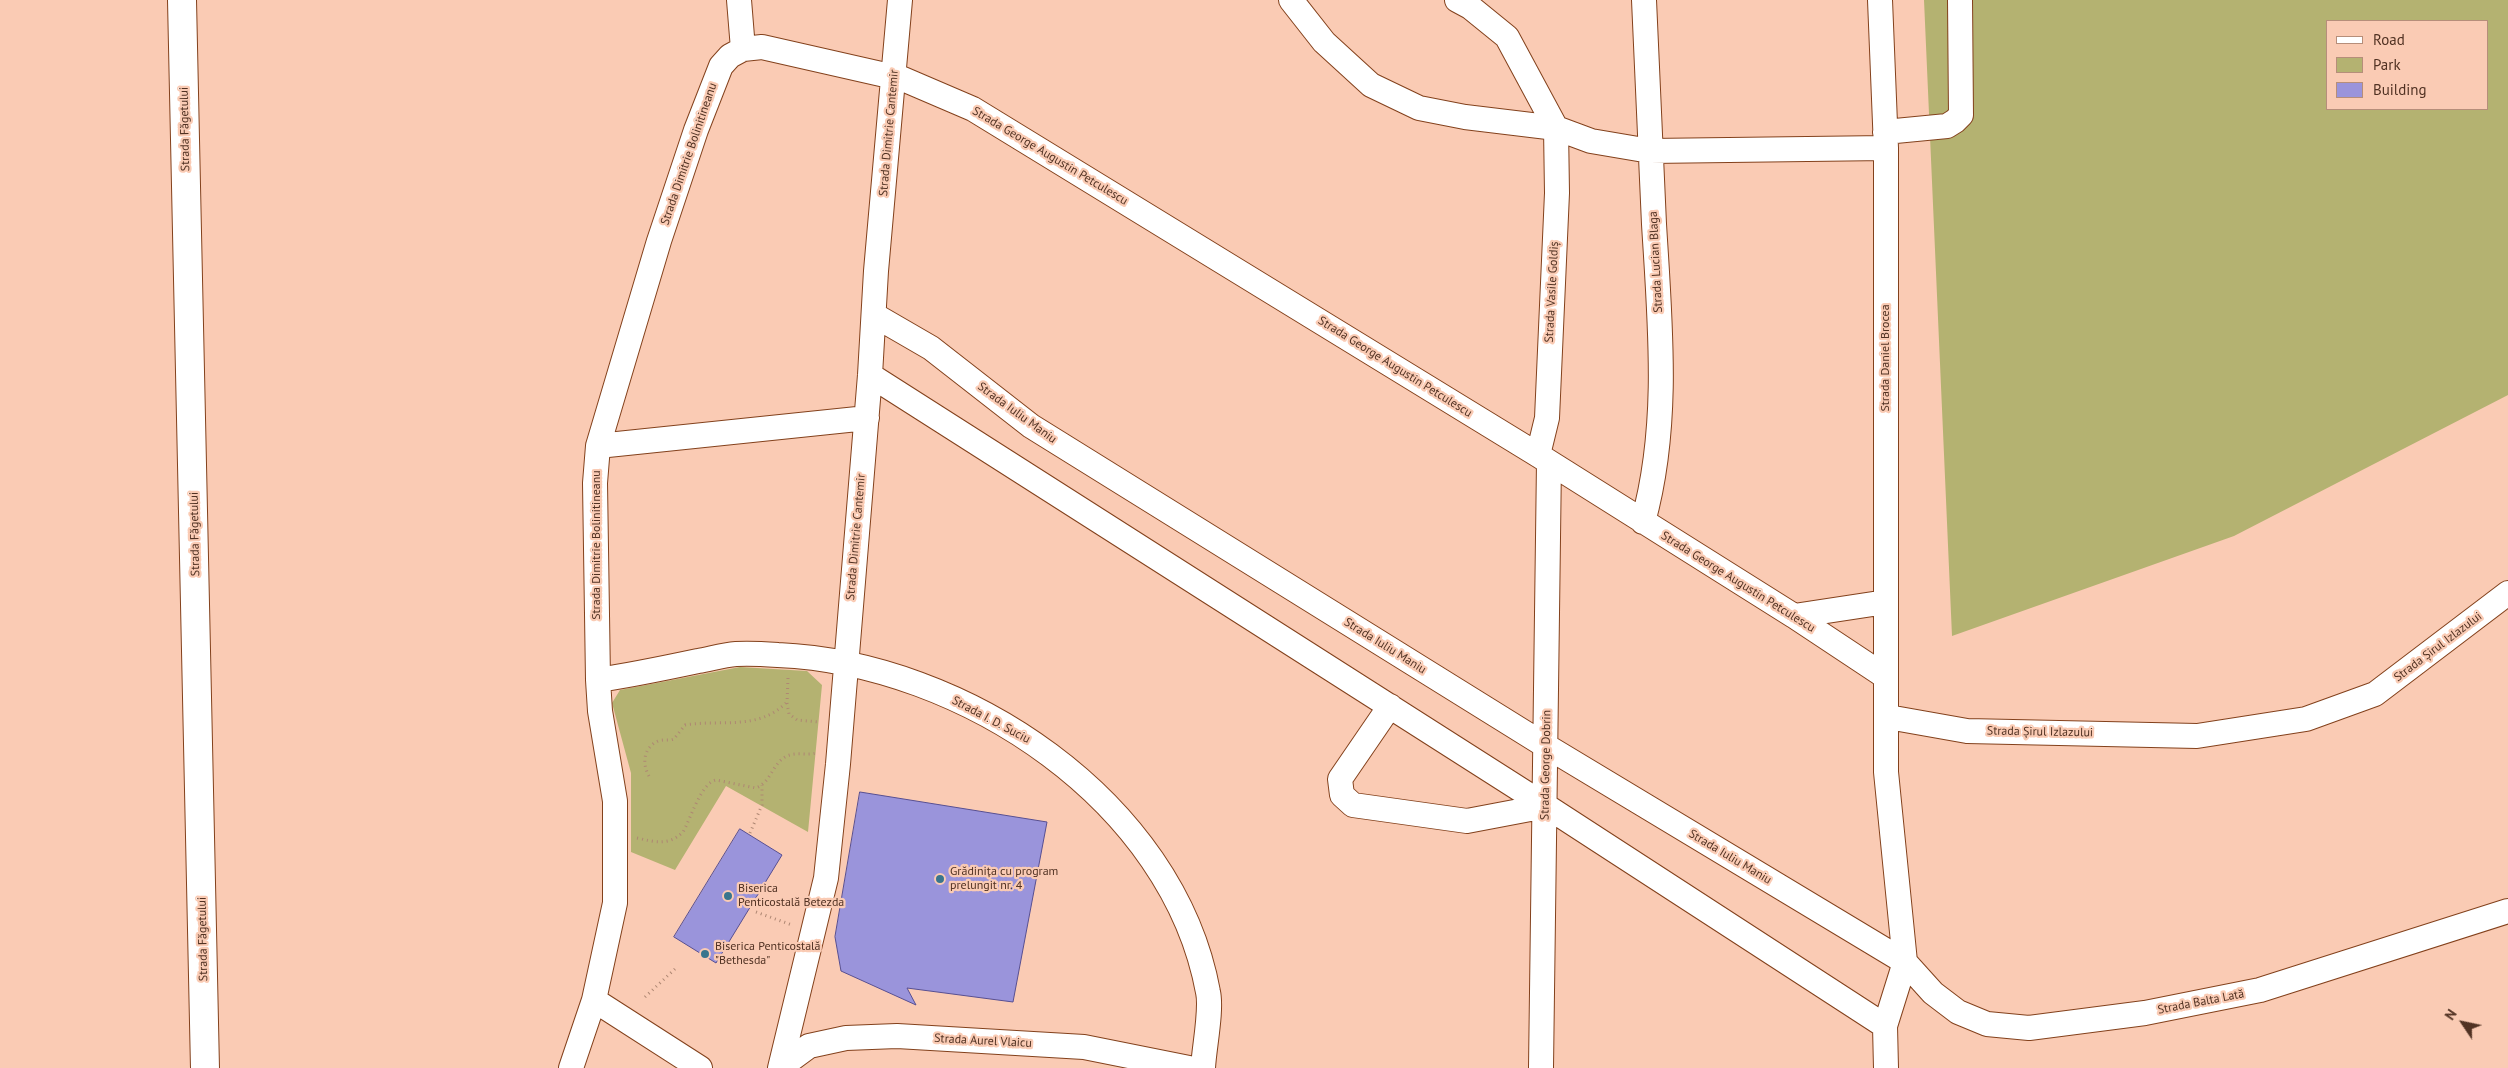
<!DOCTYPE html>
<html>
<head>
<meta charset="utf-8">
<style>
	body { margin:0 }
	#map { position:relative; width:2508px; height:1068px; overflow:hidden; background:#facbb4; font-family:"PT Sans",sans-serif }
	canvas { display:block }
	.legend { position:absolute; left:2326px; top:20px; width:162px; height:90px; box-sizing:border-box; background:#facbb4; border:1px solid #b68e7a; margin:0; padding:6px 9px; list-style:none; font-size:15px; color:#513223 }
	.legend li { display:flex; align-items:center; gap:10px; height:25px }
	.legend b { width:25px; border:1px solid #b68e7a }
	.north { position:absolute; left:2438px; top:998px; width:50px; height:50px; -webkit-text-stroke:4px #facbb4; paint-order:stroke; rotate:304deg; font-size:14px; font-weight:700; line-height:20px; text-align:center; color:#513223 }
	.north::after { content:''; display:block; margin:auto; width:18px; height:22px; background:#513223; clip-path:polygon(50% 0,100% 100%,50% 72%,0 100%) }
</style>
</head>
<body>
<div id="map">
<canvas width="2508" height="1068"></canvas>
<ul class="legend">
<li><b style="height:6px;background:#fff"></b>Road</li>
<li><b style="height:14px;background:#b4b271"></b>Park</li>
<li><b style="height:14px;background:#9a94db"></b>Building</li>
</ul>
<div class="north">N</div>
</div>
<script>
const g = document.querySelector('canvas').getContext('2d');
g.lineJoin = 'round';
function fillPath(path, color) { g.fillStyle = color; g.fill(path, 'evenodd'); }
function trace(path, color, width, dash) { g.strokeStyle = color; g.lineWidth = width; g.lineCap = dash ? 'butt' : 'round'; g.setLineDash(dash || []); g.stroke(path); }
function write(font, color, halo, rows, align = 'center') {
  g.font = font + ' "PT Sans",sans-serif'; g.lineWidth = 4.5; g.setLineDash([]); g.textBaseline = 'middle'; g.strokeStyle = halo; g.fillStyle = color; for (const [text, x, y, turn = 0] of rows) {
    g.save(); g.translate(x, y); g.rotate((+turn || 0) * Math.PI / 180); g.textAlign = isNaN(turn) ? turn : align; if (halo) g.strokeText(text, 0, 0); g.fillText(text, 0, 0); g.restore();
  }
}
fillPath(new Path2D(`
	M1924,0H2508V395L2234,536L1952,636ZM2327,21H2487V109H2327Z
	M740,667L807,671L822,685L808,832L726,786L675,870L631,852V773L612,703L620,690Z`), '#b4b271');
const building = new Path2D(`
	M860,792L1047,822L1013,1002L907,988L916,1005L841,971L835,937Z
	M740,829L782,855L716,963L674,937Z`);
fillPath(building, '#9a94db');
trace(building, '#574f91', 1);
const minor = new Path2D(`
	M739,0L743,49
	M1291,0L1324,42L1371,85L1419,108L1465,117L1556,128L1591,141L1650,151L1886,148
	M1457,0L1470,7L1507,37L1556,128L1557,193L1547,418L1538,455
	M1880,0L1886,148V772L1905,962L1885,1026L1886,1068
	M1885,132L1947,126L1955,121L1961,115L1960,0
	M874,315L931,348L1031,426L1546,746L1905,962L1933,993L1958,1012L1987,1024L2029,1028L2145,1013L2260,990L2508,911
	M870,375L1546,806L1885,1026
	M598,446L867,418
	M1643,522C1670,425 1660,323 1654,224C1650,149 1648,75 1644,0
	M1794,616L1886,602
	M598,680C632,675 665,668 698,661C710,659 723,655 736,654C749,653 764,654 778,655C964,663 1173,801 1208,992C1212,1010 1204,1048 1203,1068
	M1390,706L1340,779L1342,795L1353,805L1467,821L1546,806
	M1888,717L1967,731L2197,736L2306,719L2375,694L2508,593
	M594,1000L700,1068
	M782,1066L809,1046L846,1038L897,1036L1084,1047L1189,1068
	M571,1068L594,1000L615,903V801L600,711L598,680L595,483L598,446L659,241L696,130L721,66L730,56L743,49L762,47L903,79L973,109L1538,455L1794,616L1886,677
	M780,1068L826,878L838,764L870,375L876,271L900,0
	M1541,1068L1549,462`);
const major = new Path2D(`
	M182,0L205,1068`);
trace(minor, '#83411c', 26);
trace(major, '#83411c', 30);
trace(new Path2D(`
	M788,678L787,703L789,714L797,720L819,722
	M649,776C642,764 643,748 658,741C664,739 669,741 674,739L685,725C721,719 757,731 786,703
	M750,833L762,805V785
	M637,838C655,842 669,846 683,832C691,818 701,783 716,780L756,788C771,782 772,765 785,757C795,751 807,756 816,753
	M756,912L792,925
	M645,997L676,968`), '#ae8773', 3, [1, 4]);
trace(minor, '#fff', 24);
trace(major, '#fff', 28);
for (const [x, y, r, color] of [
	[940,879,5,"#39758d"],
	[728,896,5,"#39758d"],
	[705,954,5,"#39758d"]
]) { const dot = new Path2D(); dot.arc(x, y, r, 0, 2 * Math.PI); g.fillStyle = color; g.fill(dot); trace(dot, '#facbb4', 2); }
write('12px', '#513223', '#facbb4', [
	["Strada Făgetului",185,129,-91],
	["Strada Dimitrie Cantemir",889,133,-85],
	["Strada Dimitrie Bolinitineanu",689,154,-71],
	["Strada George Augustin Petculescu",1050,156,31],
	["Strada Lucian Blaga",1656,262,-93],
	["Strada Vasile Goldiș",1552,292,-87],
	["Strada Daniel Brocea",1886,358,-90],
	["Strada George Augustin Petculescu",1395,367,32],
	["Strada Iuliu Maniu",1017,413,36],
	["Strada Făgetului",195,534,-91],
	["Strada Dimitrie Cantemir",856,537,-85],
	["Strada Dimitrie Bolinitineanu",597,545,-90],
	["Strada George Augustin Petculescu",1738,582,32],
	["Strada Iuliu Maniu",1385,646,32],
	["Strada Șirul Izlazului",2438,647,-37],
	["Strada I. D. Suciu",991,720,28],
	["Strada Șirul Izlazului",2040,732,1],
	["Strada George Dobrin",1546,765,-89],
	["Strada Iuliu Maniu",1730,857,31],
	["Strada Făgetului",203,939,-91],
	["Strada Balta Lată",2201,1002,-11],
	["Strada Aurel Vlaicu",983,1041,3]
]);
write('12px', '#513223', '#facbb4', [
	["Grădinița cu program",950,872],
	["prelungit nr. 4",950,886],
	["Biserica",738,889],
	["Penticostală Betezda",738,903],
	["Biserica Penticostală",715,947],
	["\"Bethesda\"",715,961]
], 'left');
</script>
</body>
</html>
